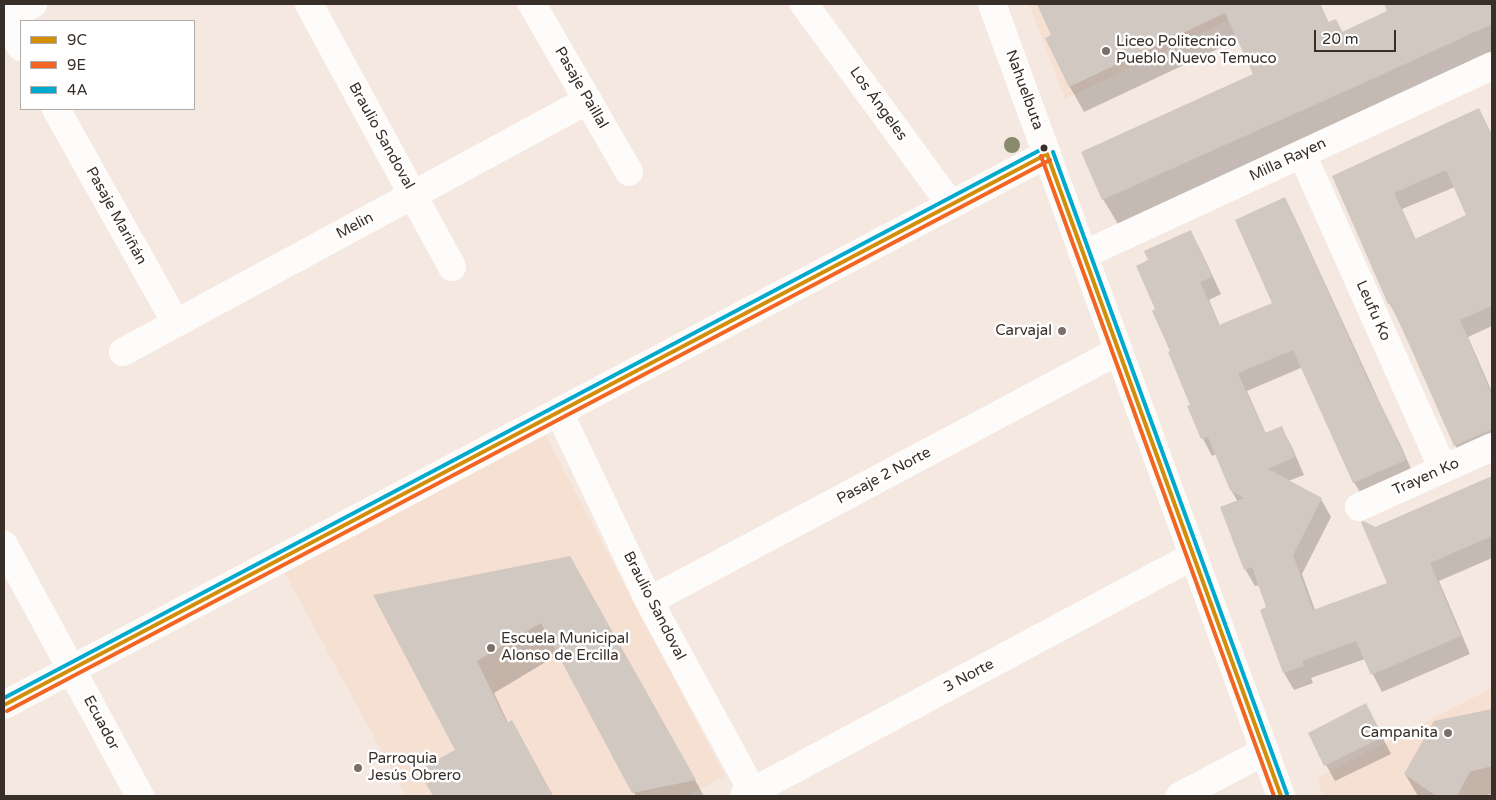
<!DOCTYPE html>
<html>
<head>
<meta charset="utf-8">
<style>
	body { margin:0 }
	#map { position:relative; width:1496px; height:800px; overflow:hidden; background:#f5e8e0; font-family:"Varela Round",sans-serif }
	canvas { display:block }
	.frame { position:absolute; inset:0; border:5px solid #382f29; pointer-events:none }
	.legend { position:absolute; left:20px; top:20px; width:175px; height:90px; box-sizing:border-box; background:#fff; border:1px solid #afaca9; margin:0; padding:6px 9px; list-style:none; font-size:15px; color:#382f29 }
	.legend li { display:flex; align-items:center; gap:10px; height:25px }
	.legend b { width:25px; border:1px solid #afaca9 }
	.scale { position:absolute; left:1314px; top:30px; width:82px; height:22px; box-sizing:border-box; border:2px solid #382f29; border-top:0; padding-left:6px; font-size:15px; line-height:18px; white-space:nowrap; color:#382f29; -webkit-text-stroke:4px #fff; paint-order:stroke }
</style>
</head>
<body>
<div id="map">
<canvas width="1496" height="800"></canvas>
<div class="frame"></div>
<ul class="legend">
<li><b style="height:6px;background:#d18e08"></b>9C</li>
<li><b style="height:6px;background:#f26522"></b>9E</li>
<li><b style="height:6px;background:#00a9ce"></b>4A</li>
</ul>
<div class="scale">20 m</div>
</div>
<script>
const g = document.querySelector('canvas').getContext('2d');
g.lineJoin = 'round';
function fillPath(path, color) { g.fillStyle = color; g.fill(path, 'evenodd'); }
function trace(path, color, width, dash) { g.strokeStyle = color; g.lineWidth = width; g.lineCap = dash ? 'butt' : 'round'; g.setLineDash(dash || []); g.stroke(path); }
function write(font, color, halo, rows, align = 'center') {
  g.font = font + ' "Varela Round",sans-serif'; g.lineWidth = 5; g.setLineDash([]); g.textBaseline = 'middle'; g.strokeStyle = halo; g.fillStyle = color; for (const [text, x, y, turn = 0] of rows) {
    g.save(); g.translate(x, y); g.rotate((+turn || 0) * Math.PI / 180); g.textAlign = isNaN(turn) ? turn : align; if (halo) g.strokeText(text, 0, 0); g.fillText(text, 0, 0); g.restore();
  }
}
fillPath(new Path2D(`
	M1029,4H1263L1065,99Z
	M537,419L725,776L687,796H406L276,557Z
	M1492,688V796H1323L1317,778Z`), '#f6e0d2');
fillPath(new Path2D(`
	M1038,4H1320L1329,23L1336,20L1343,33L1389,12L1385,4H1492V55L1118,224L1103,199L1255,74L1239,39L1084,112L1070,87L1047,38L1053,35Z
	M1479,109L1492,135V326L1468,337L1492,392V449L1464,462L1455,445L1398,319L1389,303L1333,176ZM1455,187L1468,216L1416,240L1402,209Z
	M1285,199L1294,216L1380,403L1401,446L1415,478L1364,499L1354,482L1303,367L1247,391L1266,434L1281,428L1291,445L1304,475L1288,481L1321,499L1331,517L1302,574L1315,610L1389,584L1375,528L1492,478V558L1439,581L1470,654L1382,692L1365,659L1311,678L1313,683L1294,690L1284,673L1268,608L1260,585L1255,586L1245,569L1238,502L1231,490L1216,454L1212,456L1203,439L1188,407L1191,406L1157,310L1150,261L1191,232L1200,249L1221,294L1209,300L1220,326L1274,303Z
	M587,588L704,796H636L559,654L494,693L508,723L512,721L553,796H434L420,770L457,751L375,596Z
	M1366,705L1391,754L1335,781L1326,765Z
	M1492,711V794L1483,796H1418L1405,774L1434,722Z`), '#0003');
fillPath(new Path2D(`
	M1037,4H1319L1328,22L1336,19L1342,32L1387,11L1384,4H1492V24L1379,76L1102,200L1081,152L1253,74L1225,13L1069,87L1045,38L1051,35Z
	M1479,108L1492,136V306L1460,320L1492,395V429L1454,446L1409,344L1390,303L1388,304L1332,176ZM1446,170L1466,215L1415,239L1394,193Z
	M1285,197L1370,384L1392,427L1406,460L1353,483L1293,350L1238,373L1265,433L1282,426L1295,457L1268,469L1322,498L1293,555L1313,610L1387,583L1361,522L1364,521L1375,527L1492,476V536L1430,563L1461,636L1371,675L1356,641L1302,661L1304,666L1283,673L1260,610L1266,607L1252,567L1244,570L1220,507L1244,498L1230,490L1208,437L1201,439L1187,406L1190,405L1168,352L1170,351L1152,311L1155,309L1136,266L1148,260L1144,251L1191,230L1212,277L1200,282L1219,325L1272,303L1235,220Z
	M570,556L696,780L632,793L541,623L477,661L507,723L512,720L553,796H433L418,770L455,750L373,595Z
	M1366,703L1383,737L1324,766L1308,733Z
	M1492,709V766L1470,772L1457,796H1436L1404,774L1434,721Z`), '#d1c8c1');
trace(new Path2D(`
	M309,4L452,267
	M532,4L629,172
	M804,4L951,205
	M4,15L21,47
	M4,20L33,4
	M56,109L176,323
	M1302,154L1443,469
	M1083,255L1492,66
	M123,352L588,100
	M559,412L649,601L755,796
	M1359,507L1492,447
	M4,545L140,796
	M649,601L1118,351
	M4,705L1047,154
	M744,796L1193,556
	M1180,796L1265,751`), '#fefcfa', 28);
trace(new Path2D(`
	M992,4L1281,796`), '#fefcfa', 28);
trace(new Path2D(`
	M1047,154L1281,796
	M4,705L1047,154`), '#d18e08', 4);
trace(new Path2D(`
	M1041,156L1274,796
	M7,711L1050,160`), '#f26522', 4);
trace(new Path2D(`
	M1053,152L1287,794
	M4,698L1044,148`), '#00a9ce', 4);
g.fillStyle = '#888a6c';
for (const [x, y] of [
	[1012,145]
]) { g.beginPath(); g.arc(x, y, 8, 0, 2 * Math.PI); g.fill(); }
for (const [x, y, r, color] of [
	[1106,51,5,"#7a7069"],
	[1044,148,4.5,"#382f29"],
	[1062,331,5,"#7a7069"],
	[491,648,5,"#7a7069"],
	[1448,733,5,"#7a7069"],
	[358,768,5,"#7a7069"]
]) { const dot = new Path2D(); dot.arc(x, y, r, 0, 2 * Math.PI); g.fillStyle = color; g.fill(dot); trace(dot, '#fff', 2); }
write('15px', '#382f29', '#fff', [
	["Liceo Politecnico",1116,42],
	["Pueblo Nuevo Temuco",1116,59],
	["Carvajal",1052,331,"right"],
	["Escuela Municipal",501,639],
	["Alonso de Ercilla",501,656],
	["Campanita",1438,733,"right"],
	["Parroquia",368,759],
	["Jesús Obrero",368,776]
], 'left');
write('15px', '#382f29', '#fff', [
	["Pasaje Paillal",581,88,60],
	["Nahuelbuta",1024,90,70],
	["Los Ángeles",878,104,54],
	["Braulio Sandoval",381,136,61],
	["Milla Rayen",1288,160,-25],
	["Pasaje Mariñán",116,216,61],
	["Melin",355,226,-28],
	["Leufu Ko",1373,311,66],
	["Pasaje 2 Norte",884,476,-28],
	["Trayen Ko",1426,477,-24],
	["Braulio Sandoval",654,606,63],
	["3 Norte",969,676,-28],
	["Ecuador",101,723,62]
]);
</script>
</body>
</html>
